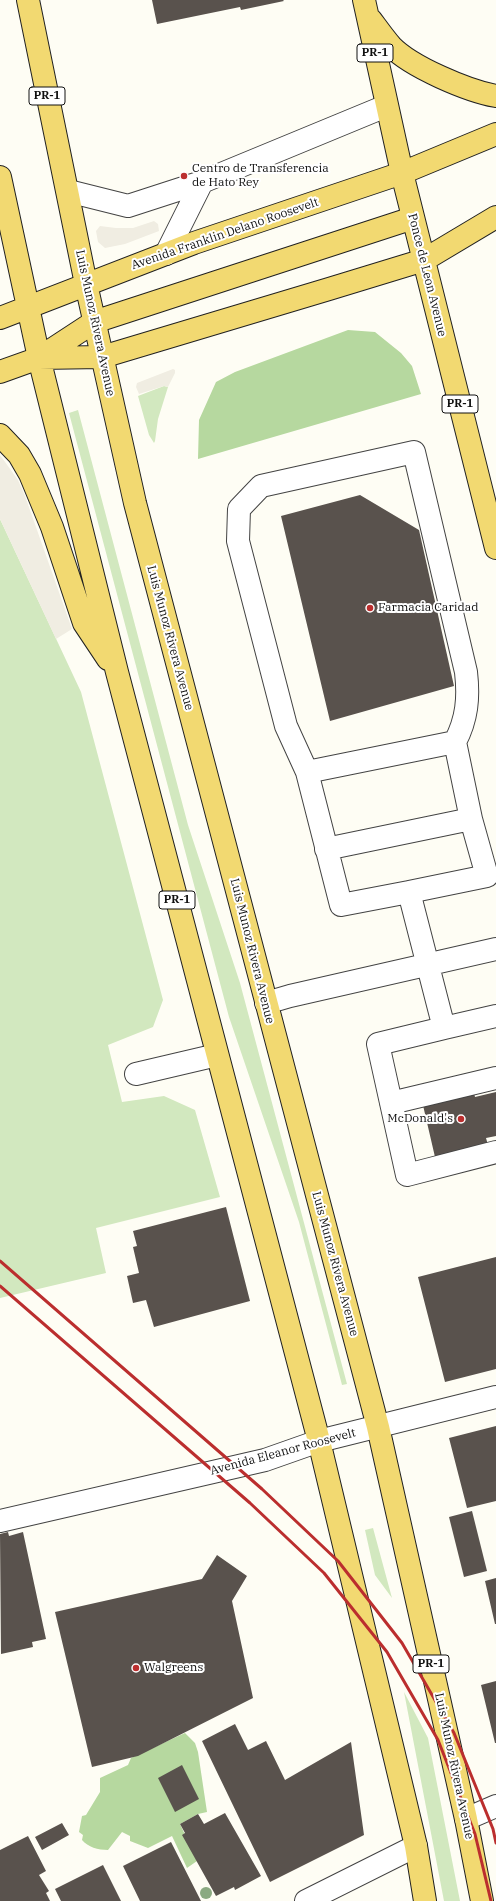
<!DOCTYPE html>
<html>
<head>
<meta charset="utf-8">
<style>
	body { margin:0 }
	canvas { display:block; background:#fefdf4 }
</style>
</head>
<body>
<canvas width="496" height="1901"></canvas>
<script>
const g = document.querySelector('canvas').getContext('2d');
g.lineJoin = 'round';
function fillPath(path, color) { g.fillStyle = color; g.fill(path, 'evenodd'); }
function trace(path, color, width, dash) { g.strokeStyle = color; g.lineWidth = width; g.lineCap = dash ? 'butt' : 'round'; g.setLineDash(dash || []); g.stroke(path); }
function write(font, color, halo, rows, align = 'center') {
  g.font = font + ' "IBM Plex Serif",serif'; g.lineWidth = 4; g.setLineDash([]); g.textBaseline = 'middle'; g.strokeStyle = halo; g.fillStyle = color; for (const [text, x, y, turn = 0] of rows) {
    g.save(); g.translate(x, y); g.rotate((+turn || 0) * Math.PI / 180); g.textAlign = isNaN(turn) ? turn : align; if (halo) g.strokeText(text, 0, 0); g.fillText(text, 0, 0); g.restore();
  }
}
fillPath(new Path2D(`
	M164,386L168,387L158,419L155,441L154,443L149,435L138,396Z
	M78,410L188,825L240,983L347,1384L342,1385L299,1222L229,1017L69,413Z
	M0,519L81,692L163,1000L153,1027L108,1045L122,1102L164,1096L195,1110L220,1197L96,1228L106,1273L0,1298Z
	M373,1528L392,1598L375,1575L365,1530Z
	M404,1692L428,1738L460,1901H444Z`), '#d2e8bf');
fillPath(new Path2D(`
	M348,330L375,332L401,353L412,366L421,394L198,459L199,420L216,382L235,372Z
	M185,1733L195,1743L198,1752L207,1812L198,1814L180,1824L197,1861L187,1868L172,1836L148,1848L130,1841V1836L122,1832L108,1850C98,1850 88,1847 82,1840L83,1835L79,1832L82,1816L86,1815L100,1792V1778L128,1765L131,1758Z`), '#b6d89f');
fillPath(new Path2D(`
	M154,221L158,224L159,231L125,244L105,248L98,242L96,231L100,226L116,228H133Z
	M173,369L175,370V373L168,387L164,386L139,394L136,387L137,383Z
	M0,455L18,480L25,496L72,629L56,639L0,519Z`), '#f0ede2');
fillPath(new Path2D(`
	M152,0H283L284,1L241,10L240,7L157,24Z
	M360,495L419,530L454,686L330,721L281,516Z
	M473,1089L475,1097L496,1092V1136L486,1138L488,1145L435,1157L422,1101Z
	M226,1207L250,1301L154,1327L146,1300L133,1303L127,1276L139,1273L133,1247L137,1246L133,1231Z
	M496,1257V1369L445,1382L418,1277Z
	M496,1426V1501L467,1508L449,1438Z
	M472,1511L487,1571L464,1577L449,1517Z
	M8,1532L9,1536L23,1532L46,1639L32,1642L33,1647L1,1654L0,1534Z
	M217,1555L247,1576L232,1601L253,1698L138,1756L92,1767L55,1612L202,1579Z
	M496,1578V1624H495L485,1581Z
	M496,1681V1743H495L481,1685Z
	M235,1724L248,1750L266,1741L285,1780L351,1742L364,1835L270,1882L202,1741Z
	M182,1765L199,1799L175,1812L158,1778Z
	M225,1813L261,1876L235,1890L234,1887L216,1896L182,1835L185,1833L180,1824L198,1814L204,1824Z
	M62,1823L69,1835L42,1850L35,1837Z
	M28,1836L46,1871L39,1875L49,1891L46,1893L50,1901H0V1850Z
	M171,1842L201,1901H140L123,1866Z
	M103,1865L121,1901H61L55,1889Z`), '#59524d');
const minor = new Path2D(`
	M68,191L128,206L202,182L386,106
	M166,254L202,182
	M307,772L286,726L238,541L239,509L261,486L414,452L466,672C469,698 467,719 455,742
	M326,849L471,819
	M409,892L487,876L471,819L455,742L307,772L341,905L409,892L444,1028L496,1016
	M266,1003L290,996L496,949
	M444,1028L378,1044L407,1175L496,1152
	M136,1074L217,1055
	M391,1103L496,1078
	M0,1521L265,1460L319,1441L496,1397
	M466,1819L496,1806
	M306,1901L416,1846`);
const major = new Path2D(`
	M28,0L86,284L135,503L378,1427L466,1819L482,1901
	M364,0L402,173L496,548
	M371,20C377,28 384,38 391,46C411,67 468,91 496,96
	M0,177L39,358L117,672L319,1441L416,1846L425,1901
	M0,318L194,243L402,173L496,134
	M39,358L102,357L329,289L424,260L496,217
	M0,372L39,358L94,322L413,218
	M0,435L19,455L30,474L52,527L84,623L108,659`);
trace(minor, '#434343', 24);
trace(major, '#212121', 24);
trace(minor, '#fff', 22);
trace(major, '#f2d971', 22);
trace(new Path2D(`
	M0,1261L262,1489L338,1561L402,1643L454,1733L493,1829L496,1843
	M0,1286L250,1503L324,1573L387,1652L438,1740L475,1834L491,1901`), '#bb2e2e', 3);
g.fillStyle = '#8baa81';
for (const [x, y] of [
	[206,1893]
]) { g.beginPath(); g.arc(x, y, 6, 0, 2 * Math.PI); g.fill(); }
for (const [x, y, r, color] of [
	[184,176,4,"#bb2e2e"],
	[370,608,4,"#bb2e2e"],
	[461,1119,4,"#bb2e2e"],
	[136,1668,4,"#bb2e2e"]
]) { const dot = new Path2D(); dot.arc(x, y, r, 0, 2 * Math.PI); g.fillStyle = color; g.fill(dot); trace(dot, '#fff', 1.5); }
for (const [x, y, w] of [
	[375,53,36],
	[47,96,36],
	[460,404,36],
	[177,900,36],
	[431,1664,36]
]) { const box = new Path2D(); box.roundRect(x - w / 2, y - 9, w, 18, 3); g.fillStyle = '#fff'; g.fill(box); trace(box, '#101010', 1); }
write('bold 11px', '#101010', null, [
	["PR-1",375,53],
	["PR-1",47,96],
	["PR-1",460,404],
	["PR-1",177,900],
	["PR-1",431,1664]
]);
write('12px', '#101010', '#fff', [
	["Centro de Transferencia",192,169],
	["de Hato Rey",192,183],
	["Farmacia Caridad",378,608],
	["McDonald's",453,1119,"right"],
	["Walgreens",144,1668]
], 'left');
write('12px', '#101010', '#fff', [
	["Avenida Franklin Delano Roosevelt",225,234,-19],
	["Ponce de Leon Avenue",427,275,76],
	["Luis Munoz Rivera Avenue",95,323,78],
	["Luis Munoz Rivera Avenue",170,638,75],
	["Luis Munoz Rivera Avenue",252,951,76],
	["Luis Munoz Rivera Avenue",335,1264,75],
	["Avenida Eleanor Roosevelt",283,1452,-15],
	["Luis Munoz Rivera Avenue",454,1766,78]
]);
</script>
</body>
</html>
